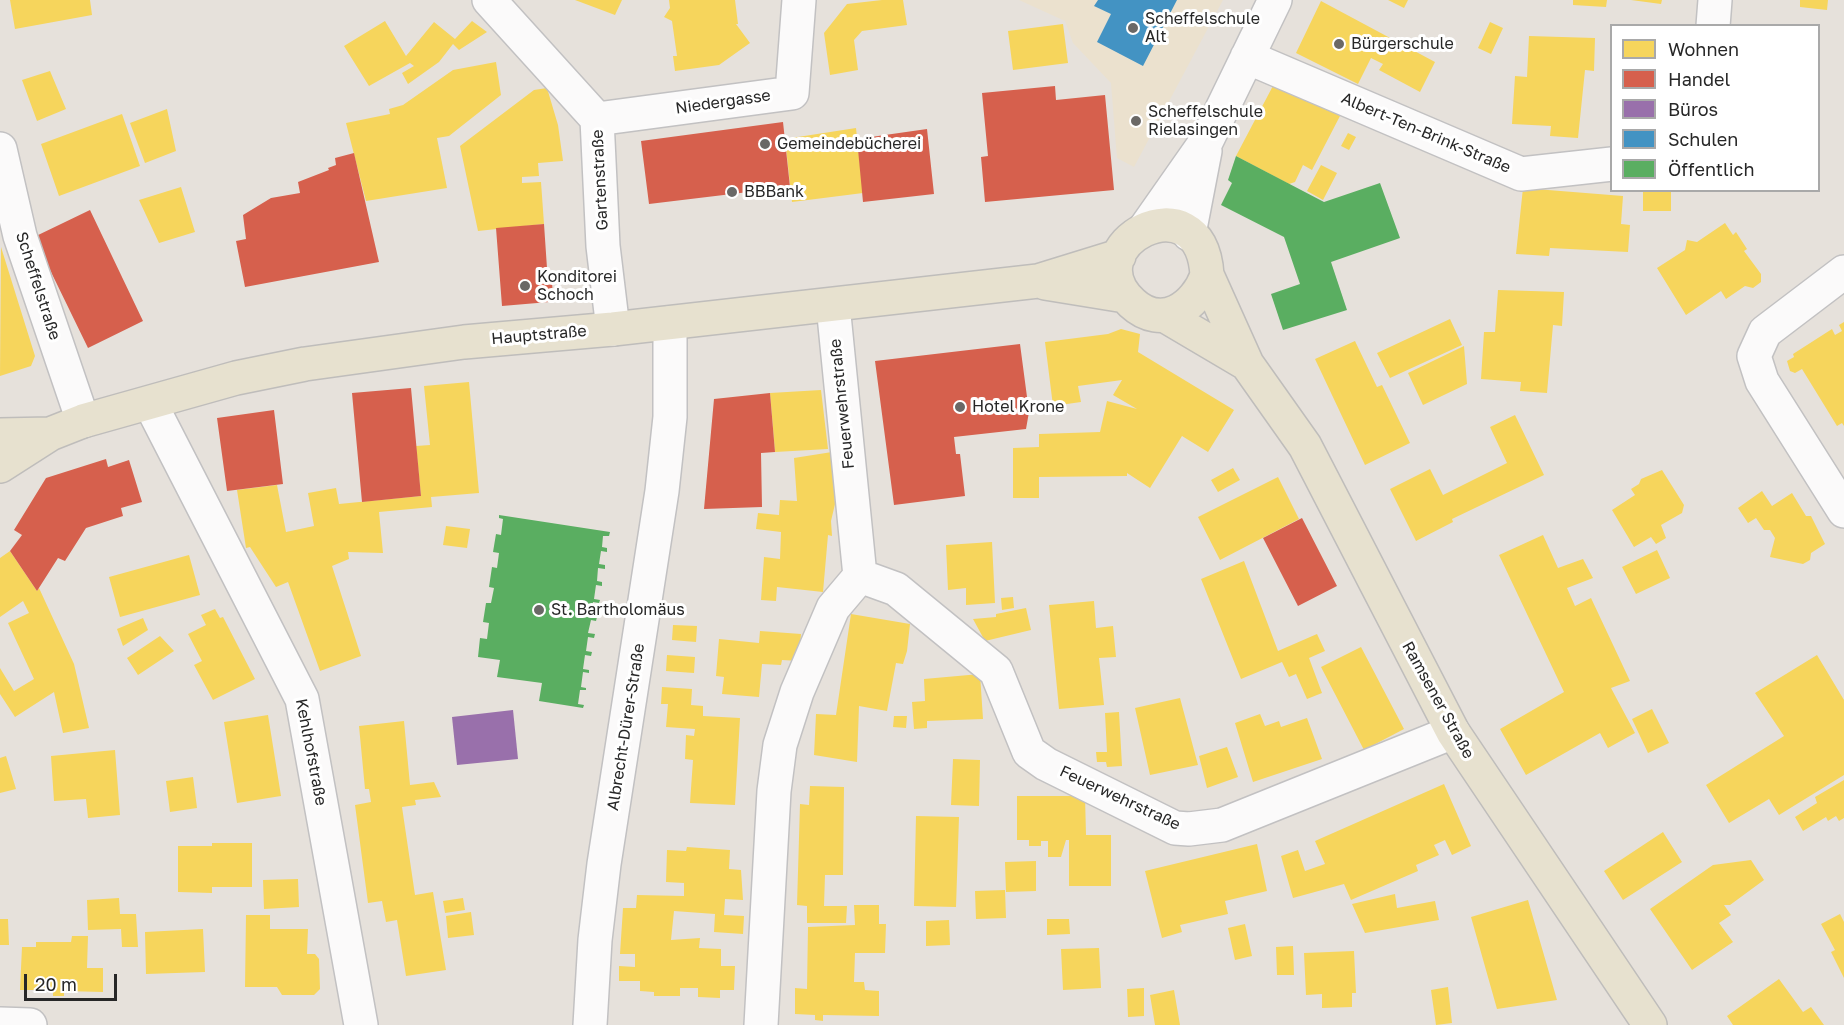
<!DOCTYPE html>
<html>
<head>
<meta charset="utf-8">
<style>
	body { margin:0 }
	#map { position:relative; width:1844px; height:1025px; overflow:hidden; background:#e6e1db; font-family:"Golos Text",sans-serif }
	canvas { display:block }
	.legend { position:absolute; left:1610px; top:24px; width:210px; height:168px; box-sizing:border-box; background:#fff; border:2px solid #a9a9a9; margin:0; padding:8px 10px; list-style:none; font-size:18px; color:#272727 }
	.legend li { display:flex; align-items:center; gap:12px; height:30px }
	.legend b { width:30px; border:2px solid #a9a9a9 }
	.scale { position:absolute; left:24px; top:974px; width:93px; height:27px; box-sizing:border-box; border:3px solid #272727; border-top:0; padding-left:8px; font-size:18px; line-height:21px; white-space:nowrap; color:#272727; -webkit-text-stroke:4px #fff; paint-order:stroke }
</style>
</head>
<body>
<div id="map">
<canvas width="1844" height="1025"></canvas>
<ul class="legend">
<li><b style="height:16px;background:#f6d55c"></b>Wohnen</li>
<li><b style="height:16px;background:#d6604d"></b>Handel</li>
<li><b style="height:16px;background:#9970ab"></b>Büros</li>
<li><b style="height:16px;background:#4393c3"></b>Schulen</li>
<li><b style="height:16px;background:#5aae61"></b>Öffentlich</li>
</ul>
<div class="scale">20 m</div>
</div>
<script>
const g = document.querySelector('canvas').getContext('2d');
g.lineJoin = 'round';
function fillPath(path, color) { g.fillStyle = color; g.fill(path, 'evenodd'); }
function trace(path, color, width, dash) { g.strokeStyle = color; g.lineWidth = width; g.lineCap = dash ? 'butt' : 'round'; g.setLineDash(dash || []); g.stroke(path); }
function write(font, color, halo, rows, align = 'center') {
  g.font = font + ' "Golos Text",sans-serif'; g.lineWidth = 6; g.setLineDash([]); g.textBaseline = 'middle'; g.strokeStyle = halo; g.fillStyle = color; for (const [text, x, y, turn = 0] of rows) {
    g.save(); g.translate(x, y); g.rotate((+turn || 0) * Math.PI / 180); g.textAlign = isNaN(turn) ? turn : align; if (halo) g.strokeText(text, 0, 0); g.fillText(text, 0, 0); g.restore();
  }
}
fillPath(new Path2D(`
	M1019,0H1223L1134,167L1117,158L1111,83L1073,43L1065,21Z`), '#ebe1ce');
fillPath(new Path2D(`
	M10,0H90L92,15L15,29Z
	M575,0H622L615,15Z
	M669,0H735L738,24H736L750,43L719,65L675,71L673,56H677L672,21L664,17L670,8Z
	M882,0H903L907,25L862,31L854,40L858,70L830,75L824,33L847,4Z
	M1388,0H1408L1404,8Z
	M1573,0H1607L1606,7L1573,5Z
	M1631,0H1662L1661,4Z
	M1800,0H1828L1827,10L1800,7Z
	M1321,1L1435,62L1420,92L1379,70L1383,64L1371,58L1358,84L1296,53Z
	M385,21L406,56L434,22L455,39L472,21L487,32L459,50L453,44L439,62L408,84L402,73L414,66L410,63L369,86L344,46Z
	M1490,22L1503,28L1491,54L1478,48Z
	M1063,24L1068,63L1013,70L1008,31Z
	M1529,36L1595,38L1594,71L1585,70L1578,138L1550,136L1551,126L1512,124L1515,76L1527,77Z
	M496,62L501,95L449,136L437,138L447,188L366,201L346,123L390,114L389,109L403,105L453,70Z
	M50,71L66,109L37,121L22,80Z
	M1275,82L1340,116L1312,170L1303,165L1295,182L1289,184L1236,156Z
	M547,88L558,125L563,161L538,163L539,176L522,177V183L541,182L544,224L478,231L460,146L534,90Z
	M167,109L176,151L145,163L130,123Z
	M122,114L140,166L59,196L41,144Z
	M856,128L863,193L792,202L785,139Z
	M1348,133L1356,137L1349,150L1341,146Z
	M1321,165L1337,173L1323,200L1307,191Z
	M181,187L195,232L159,243L139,200Z
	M1523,188L1623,196L1621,224L1630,225L1628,252L1550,248L1549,256L1516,254Z
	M1643,190H1671V211H1643Z
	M1725,223L1733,235L1736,232L1747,249L1744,251L1761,274V282L1753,288L1745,286L1726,299L1721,291L1686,315L1657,268L1685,250L1687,240L1697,242Z
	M1,247L35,356L31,366L0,376Z
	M1498,290L1564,292L1562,326L1553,325L1547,393L1520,391L1521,382L1481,379L1484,332H1495Z
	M1450,319L1462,345L1390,378L1377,353Z
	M1844,322V426L1842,423L1837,426L1802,369L1795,373L1790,371L1787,361L1794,357L1793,354L1832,329L1835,335L1842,331L1839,325Z
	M1121,329L1140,334L1138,352L1234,410L1208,452L1182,436L1150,488L1127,473V476L1039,477V498H1013V448L1039,447V434L1100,432L1107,401L1137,409L1113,395L1122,380L1078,386L1081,402L1053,406L1045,342L1108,334Z
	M1355,341L1377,387L1382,385L1410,443L1365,465L1315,359Z
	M1464,346L1467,384L1423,405L1408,373Z
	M469,382L479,493L431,497L432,507L379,512L383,553L348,552L349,559L332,566L361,656L320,671L288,582L276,587L250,547L246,548L237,490L277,485L286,532L314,526L308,493L336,488L339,504L421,496L416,446L430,445L424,386Z
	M821,390L828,449L775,452L770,393Z
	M1515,415L1544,475L1452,519L1453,522L1416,541L1390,489L1430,469L1443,495L1507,463L1490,427Z
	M832,452L835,504L831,521L832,536L828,535L823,592L777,587L776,601L761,600L764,557L780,559L781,532L756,529L758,513L779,515L780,500L797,501L794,458Z
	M1233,468L1240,480L1218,492L1211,480Z
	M1662,470L1684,505L1682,513L1661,525L1666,538L1656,544L1651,537L1634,547L1612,510L1635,495L1631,489L1639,484L1641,479Z
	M1278,477L1299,519L1220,560L1198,517Z
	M1762,491L1772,506L1792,493L1806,516H1811L1825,544L1811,553L1810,560L1803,564L1770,557L1775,538L1770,530H1764L1756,518L1748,523L1738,508Z
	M446,526L470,529L467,548L443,545Z
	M1543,535L1558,568L1583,559L1593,578L1567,588L1575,606L1591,598L1630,681L1611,688L1635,733L1608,748L1600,733L1526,775L1500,729L1564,692L1499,555Z
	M992,542L995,603L966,605V588L948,590L946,545Z
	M1657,550L1670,578L1636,594L1622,567Z
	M10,551L37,591L39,588L74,664L89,728L63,733L54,692L15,717L0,694V668L14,691L34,679L8,623L29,613L23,601L0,617V558Z
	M189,555L200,595L120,617L109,577Z
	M1244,561L1278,651L1317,634L1325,651L1309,658L1322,693L1307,699L1296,674L1289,677L1282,662L1241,679L1201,579Z
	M1013,597L1014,608L1002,610L1001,598Z
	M1094,601L1096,628L1113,626L1116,657L1099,658L1104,705L1059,709L1049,605Z
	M1026,608L1031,630L985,641L973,619L996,617V614Z
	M215,609L220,618L223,617L255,679L213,700L194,665L202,661L188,634L206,625L201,615Z
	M851,614L910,624L907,651L903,664L896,663L887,711L859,706L857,762L814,755L816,714L836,715Z
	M143,618L148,630L123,646L117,629Z
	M673,625L697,626L696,642L672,640Z
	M760,631L801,634L799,661L782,660L781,665L762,664L759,697L722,694L724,677L716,676L719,639L759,643Z
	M160,636L174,651L138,675L127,658Z
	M1361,647L1404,729L1364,750L1321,667Z
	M667,655L695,657L694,673L666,671Z
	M1817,655L1844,700V775L1779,815L1769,799L1729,823L1706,785L1784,736L1755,693Z
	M980,674L983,719L927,721V728L914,729L912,702L925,701L924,679Z
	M662,687L692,689L691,705L703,706V716L740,718L735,805L690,803L693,760L685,759L686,735L694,736L695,729L666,727L668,704H661Z
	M1180,698L1198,765L1150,775L1135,708Z
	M1652,709L1669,743L1648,753L1632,719Z
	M1119,712L1122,766L1107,767L1106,762H1097L1096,752H1107L1105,713Z
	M1260,714L1265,726L1279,721L1281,727L1307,718L1322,759L1253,782L1235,723Z
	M268,715L281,796L237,803L224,722Z
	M894,716H907L906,728L893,727Z
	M404,721L410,785L434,782L441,797L415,800L416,805L402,807L415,895L433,892L446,970L406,976L397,920L386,922L382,901L368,903L355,805L371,802L369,789H365L359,726Z
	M1227,747L1238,777L1207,788L1199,756Z
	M115,750L120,815L88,818L86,799L54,801L51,756Z
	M6,756L16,789L0,793V758Z
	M953,759L980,760L979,806L951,805Z
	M193,777L197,808L170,812L166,781Z
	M1844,780V818L1839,821L1836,816L1828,821L1826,817L1803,831L1795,817L1817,803L1815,797Z
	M1444,784L1471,846L1452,855L1445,840L1434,845L1439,855L1416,865L1418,871L1351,900L1344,884L1293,898L1281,856L1298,850L1305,871L1325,864L1315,841Z
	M810,786L844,787L843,875H825L824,906H847L846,923H807V906L797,905L800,804L809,805Z
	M1017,796H1085L1086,835H1111V886H1069V840H1066L1061,857H1048V841H1041V846H1029V840H1017Z
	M916,816L959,817L956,907L914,906Z
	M1663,832L1682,862L1623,900L1604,871Z
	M212,843H252V887H212V893L178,892V846H212Z
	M1257,844L1267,891L1225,901L1228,914L1180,925L1182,932L1162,938L1145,871Z
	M687,847L730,850L729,869L741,870L743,900L725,899L724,915L744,916L743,934L714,932L715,914L674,911L671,940L700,938L699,948L721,949V966H735L734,990H720V998L698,997V988H680V996H654V992L640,991V981H619V966L635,967V954H620L623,908H636L637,895L684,896V883L666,882L667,850L686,851Z
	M1751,860L1764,880L1730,905H1724L1731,915L1719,923L1733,942L1692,970L1650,909L1713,865Z
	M1036,861V891L1006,892L1005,862Z
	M298,879L299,907L264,909L263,880Z
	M1005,890L1006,918L976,919L975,891Z
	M1395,894L1397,908L1435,901L1439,920L1365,933L1352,904Z
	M119,898L120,914H136L138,947H122L121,929L88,930L87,900Z
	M463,898L465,910L445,913L443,901Z
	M1528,900L1557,1000L1497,1009L1471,917Z
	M854,905H879V924H886L885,953H855L854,982H864L865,990L879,991V1016L823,1015V1021L815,1020V1015L795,1014V988L807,989L808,927L855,925Z
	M471,912L474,935L448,938L446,916Z
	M1840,914L1844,922V978L1831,952L1835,950L1821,924Z
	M246,915H270V929H308L307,954H315L319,959L320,989L314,995H282L277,987H245Z
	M0,919H8L9,945H0Z
	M1047,919H1069L1070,934L1047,935Z
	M949,920L950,945L926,946V921Z
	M1245,924L1252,956L1235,960L1228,928Z
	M203,929L205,972L146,974L145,932Z
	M72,936H88L87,968H103V992L64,991V996H53V990H20L22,947H36V942H71Z
	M1293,946L1294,975H1277L1276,947Z
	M1099,948L1101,988L1063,990L1061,949Z
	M1354,951L1356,993H1352V1007L1322,1008V994L1306,995L1304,953Z
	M1779,979L1803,1012L1811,1007L1824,1025H1733L1727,1016Z
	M1448,987L1452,1023L1436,1025L1431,990Z
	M1144,988V1016L1128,1017L1127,989Z
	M1174,990L1180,1025H1155L1150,995Z`), '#f6d55c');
fillPath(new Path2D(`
	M1055,86L1056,100L1105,95L1114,190L985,202L981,157L988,156L982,93Z
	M783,122L790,187L649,204L641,141Z
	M927,129L934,194L863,202L857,139Z
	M354,153L379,262L245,287L236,241L246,239L243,215L271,198L300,193L298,182L329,170L328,168L336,165L335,158Z
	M90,210L143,321L88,348L34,237Z
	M544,224L548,283L552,282L553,298L549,299V302L502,306L496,228Z
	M1020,344L1029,412L1026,429L954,437L956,454H960L965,496L894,505L875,361Z
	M411,388L421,496L362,502L352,393Z
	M770,393L775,452L761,453L762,507L704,509L714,399Z
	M274,410L283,484L227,491L217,418Z
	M106,459L108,467L129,460L142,502L121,508L123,516L86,528L65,561L58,558L37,591L10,551L22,535L14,530L46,478Z
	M1302,518L1337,586L1298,606L1263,538Z`), '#d6604d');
fillPath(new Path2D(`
	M513,710L518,759L457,765L452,717Z`), '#9970ab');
fillPath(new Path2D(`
	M1098,0H1177L1143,66L1097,42L1111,14L1094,6Z`), '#4393c3');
fillPath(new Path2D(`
	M1236,156L1324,202L1380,183L1400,238L1331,262L1347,310L1283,330L1271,294L1300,284L1284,237L1221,205L1232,183L1228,180Z
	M499,515L610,532L609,536H603L602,547L607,548V552L601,551L599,564L605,565V569L598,568L597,581L602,582V586L596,585L594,599L600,600L599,603L593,602L591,616L597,617L596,621L591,620L588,633L595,634L594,638L588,637L586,651L592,652L591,656L585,655L583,669L589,670V673L583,672L581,687L586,688V690H580L578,704L584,705L583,708L539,701L542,683L497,677L500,660L478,657L480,638L487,639L489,623L483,622L486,603H491L494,588L489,587L492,567L497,568L499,553L493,552L496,534L501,535L503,519L499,518Z`), '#5aae61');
const minor = new Path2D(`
	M489,0L597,119L603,246L613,329
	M1713,26L1715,0
	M1247,57L1521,174L1612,164
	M597,119L792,93L799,0
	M0,149L20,236L83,421
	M1146,227L1207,140L1275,0
	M1189,234L1205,151
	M1844,272L1765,332L1754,356L1762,381L1844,511
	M150,403L302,699L361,1025
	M860,576L896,589L996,671L1029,752L1046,764L1175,828L1189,829L1222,825L1453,732
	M0,1024L30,1025
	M590,1025L595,940L604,864L662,491L670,417V323
	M761,1025L774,791L780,745L797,692L833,608L860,576L833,305`);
const major = new Path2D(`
	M1207,275C1196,307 1162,331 1132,303C1070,246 1201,175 1207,275L1247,364L1305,446L1453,732L1650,1025
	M1045,283L1125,296
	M1164,315L1247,364
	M0,435L50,434
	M0,466L50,434L83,421L236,378L305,364L464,342L613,329L1038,281L1119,256`);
trace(minor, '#c2c1c2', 36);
trace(major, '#bfbdbb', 36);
trace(minor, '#fbfafa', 33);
trace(major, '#e7e1cf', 33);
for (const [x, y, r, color] of [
	[1133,28,6,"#6a6866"],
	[1339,44,6,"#6a6866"],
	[1136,121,6,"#6a6866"],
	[765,144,6,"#6a6866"],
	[732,192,6,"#6a6866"],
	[525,286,6,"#6a6866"],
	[960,407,6,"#6a6866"],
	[539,610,6,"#6a6866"]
]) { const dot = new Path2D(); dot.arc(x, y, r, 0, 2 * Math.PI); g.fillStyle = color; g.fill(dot); trace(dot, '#fff', 2); }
write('16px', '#272727', '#fff', [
	["Scheffelschule",1145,19],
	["Alt",1145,37],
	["Bürgerschule",1351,44],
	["Scheffelschule",1148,112],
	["Rielasingen",1148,130],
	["Gemeindebücherei",777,144],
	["BBBank",744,192],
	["Konditorei",537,277],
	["Schoch",537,295],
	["Hotel Krone",972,407],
	["St. Bartholomäus",551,610]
], 'left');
write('16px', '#272727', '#fff', [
	["Niedergasse",723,102,-8],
	["Albert-Ten-Brink-Straße",1426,133,23],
	["Gartenstraße",600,180,-93],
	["Scheffelstraße",38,286,72],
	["Hauptstraße",539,335,-5],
	["Feuerwehrstraße",842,404,-96],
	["Ramsener Straße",1438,700,61],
	["Albrecht-Dürer-Straße",626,727,-81],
	["Kehlhofstraße",311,752,79],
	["Feuerwehrstraße",1120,798,25]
]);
</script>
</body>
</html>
